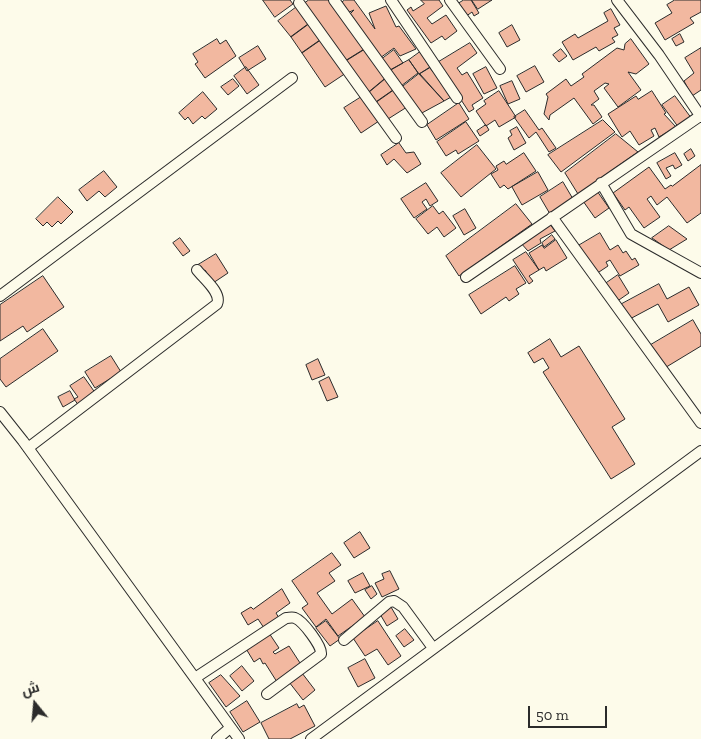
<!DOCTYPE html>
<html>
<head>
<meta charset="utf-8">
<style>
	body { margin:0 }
	#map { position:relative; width:701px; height:739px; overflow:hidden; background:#fdfbea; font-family:"Zilla Slab",Cairo,serif }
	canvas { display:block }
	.north { position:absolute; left:10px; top:679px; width:50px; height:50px; -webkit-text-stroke:4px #fdfbea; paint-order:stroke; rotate:343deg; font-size:14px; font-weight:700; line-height:20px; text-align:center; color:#2b2b2b }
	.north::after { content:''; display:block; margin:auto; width:18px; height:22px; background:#2b2b2b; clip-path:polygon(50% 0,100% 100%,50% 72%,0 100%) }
	.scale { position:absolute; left:528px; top:706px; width:79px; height:22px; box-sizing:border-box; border:2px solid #2b2b2b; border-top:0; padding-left:6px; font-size:15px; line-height:18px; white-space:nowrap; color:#2b2b2b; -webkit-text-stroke:4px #fdfbea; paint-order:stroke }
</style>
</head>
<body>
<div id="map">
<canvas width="701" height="739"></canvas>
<div class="north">ش</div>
<div class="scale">50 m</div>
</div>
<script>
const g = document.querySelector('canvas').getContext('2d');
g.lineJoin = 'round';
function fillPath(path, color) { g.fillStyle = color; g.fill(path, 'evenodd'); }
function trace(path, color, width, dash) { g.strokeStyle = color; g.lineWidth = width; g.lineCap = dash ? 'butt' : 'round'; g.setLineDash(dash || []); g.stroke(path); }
const building = new Path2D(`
	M263,0H290L293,4L275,17Z
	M309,0H330L365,49L344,62L302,5Z
	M345,0H354L375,29L369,13L386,6L396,27L399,26L416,49L400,56L394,48L380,58L348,16L354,10L347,13L341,3Z
	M421,0H439L443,6L427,18L432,24L446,15L457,31L445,40L442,36L431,43L407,10L411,7L413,11L424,4Z
	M464,0H471L479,13L474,16L472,12L465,17L456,5Z
	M472,0H492L478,9Z
	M675,0H701V12L690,18L694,23L665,40L655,23L672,13L667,5Z
	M298,6L310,23L291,37L278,21Z
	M611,9L620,25L614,28L618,35L612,38L615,42L599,51L596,47L573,60L562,42L575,34L578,38L608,21L604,13Z
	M310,23L322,39L302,53L291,37Z
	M512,25L520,40L507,47L499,33Z
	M680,34L684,42L676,46L672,39Z
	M217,39L220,44L226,40L236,56L205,78L195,64L198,62L193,54Z
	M322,39L346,73L325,87L302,53Z
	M631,39L649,64L636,74L628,72L641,90L618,107L604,88L609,84L605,83L594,91L599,99L591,105H594L602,117L593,124L574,98L550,115L549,120L544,114L548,97L546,94L566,79L571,86L584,77L582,74L617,48L624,50L625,44Z
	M470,43L477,53L457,68L462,75L467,72L483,98L472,105L474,109L469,112L437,63Z
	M258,46L266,59L247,71L239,58Z
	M701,48V90L692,96L684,81L694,73L685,58Z
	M365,49L386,78L368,93L344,62Z
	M561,49L567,56L559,62L553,55Z
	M394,50L403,63L389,71L382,59Z
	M420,52L430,67L419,74L409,60Z
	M409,60L418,73L401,86L389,71Z
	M535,66L544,82L526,92L517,76Z
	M246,67L259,85L247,94L234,76Z
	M486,67L497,88L484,94L473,74Z
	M430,68L453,96L444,101L420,74Z
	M419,74L444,101L420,114L401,88Z
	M386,78L395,89L375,103L368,93Z
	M233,79L239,86L228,95L221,87Z
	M512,81L520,99L508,104L500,86Z
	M395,89L407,107L388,119L375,103Z
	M499,91L516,117L499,127L495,120L486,126L476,111L486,104L484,101Z
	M652,91L666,113L664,114L676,127L659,137L655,128L651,130L654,136L639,145L630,131L622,137L608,114L636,96L638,99Z
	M203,92L217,109L205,119L202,116L193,124L188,117L185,120L179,113Z
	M363,96L379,121L361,133L344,108Z
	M675,96L692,119L679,128L662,105Z
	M459,103L469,119L436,140L427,125Z
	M525,110L539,130L542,128L556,148L549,152L536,132L529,138L514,117Z
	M603,120L615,132L561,172L548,155Z
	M466,122L479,141L458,154L456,150L446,156L437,142Z
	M486,125L489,130L480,136L477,131Z
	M517,127L526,143L514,150L508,138L512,135L510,131Z
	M616,134L638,152L578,194L565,173Z
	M399,143L406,153L414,152L421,164L407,173L394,159L387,165L381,155Z
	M477,145L496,169L461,197L441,173Z
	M691,149L695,156L688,161L684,154Z
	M524,153L536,171L508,189L504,185L500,188L491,174L498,170L496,166L504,161L506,164Z
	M675,153L682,165L675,169L673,165L666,168L671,176L666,179L657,163Z
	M701,165V213L687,223L667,197L657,205L651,196L647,199L660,217L644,228L629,207L625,210L613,193L649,167L665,189L671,185L672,186Z
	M104,171L117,187L105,197L99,191L87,201L79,190Z
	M538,172L548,190L522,205L512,187Z
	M563,182L573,199L550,214L540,197Z
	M426,183L438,201L430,206L426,199L422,202L427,209L414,218L401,199Z
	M597,191L609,208L595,218L583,201Z
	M58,197L73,212L61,224L58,221L52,227L47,222L43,226L36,219Z
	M516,204L532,224L459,276L446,256Z
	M433,206L439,214L443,211L456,228L444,237L437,227L428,234L416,219Z
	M465,209L476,228L464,235L453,216Z
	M549,223L555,231L540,239L541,243L528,251L520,242Z
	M669,226L687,239L669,250L652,238Z
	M600,233L610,250L618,245L623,253L626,251L632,260L635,258L639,265L620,276L610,260L606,262L608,266L596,274L578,246Z
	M552,235L555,239L544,247L542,243Z
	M180,238L190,251L183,256L173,243Z
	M556,240L567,258L546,271L544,267L539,270L529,253L542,245L544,248Z
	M526,252L539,270L529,276L533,281L529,284L513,260Z
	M216,254L228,273L213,283L205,270L202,272L198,265Z
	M515,266L526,283L516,289L519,294L509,301L506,297L481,314L469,295Z
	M618,275L629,293L616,302L605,284Z
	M43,276L64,307L27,332L23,326L0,341V305Z
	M659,284L667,299L689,287L699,305L668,322L658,304L628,320L620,305Z
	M693,320L701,334V346L663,369L649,346Z
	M43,329L58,351L6,387L0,379V359Z
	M550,339L561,357L579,346L625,419L612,427L635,464L611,479L543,372L549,368L543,358L534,363L528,353Z
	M111,356L121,372L95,388L85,372Z
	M318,359L325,375L312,380L306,365Z
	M84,377L96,394L79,406L74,399L78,397L70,386Z
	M329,377L338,397L327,401L319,382Z
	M70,391L75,400L63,407L58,397Z
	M360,532L370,548L354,558L344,543Z
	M332,553L341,565L329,573L335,581L317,593L332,614L352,599L365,617L338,636L326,619L316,627L302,608L308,604L292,581Z
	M390,571L399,589L382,597L375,583L384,579L382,574Z
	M363,573L370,586L355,593L348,581Z
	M372,586L377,594L371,599L365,590Z
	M282,589L290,603L276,613L279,618L264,628L258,619L248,625L241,613L251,607L253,609Z
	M391,607L398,619L387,626L380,614Z
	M326,621L340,639L330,646L316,628Z
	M378,621L401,656L388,665L377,649L365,656L353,638Z
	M405,629L414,640L404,647L396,636Z
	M269,633L279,648L273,652L275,654L289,646L302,666L277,682L265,663L263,664L260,658L254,662L245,647Z
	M365,659L375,678L358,687L348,668Z
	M242,666L254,681L242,691L230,676Z
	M302,673L315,690L303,700L289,682Z
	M221,675L240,696L226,707L209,683Z
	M247,701L260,722L243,732L230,712Z
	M297,704L299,708L304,705L315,726L290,739H269L261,723Z`);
fillPath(building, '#f2b8a0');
trace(building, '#2b2b2b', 1);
const street = new Path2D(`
	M334,0L422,122
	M391,0L457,98
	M450,0L500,69
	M617,0L659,55L701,117
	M299,3L396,138
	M601,183L631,234L701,273
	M552,217L701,423
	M466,277L700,116
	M0,296L292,78
	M0,412L23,441L239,739
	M28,448L217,304C222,293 204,279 197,270
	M344,640L389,602L394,601L403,607L433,648
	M195,678L286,618C289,618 292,617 295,618C303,621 322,646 321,654L267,694
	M217,739L230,728
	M311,739L701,451`);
trace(street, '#2b2b2b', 12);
trace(street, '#fdfbea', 10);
</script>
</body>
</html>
